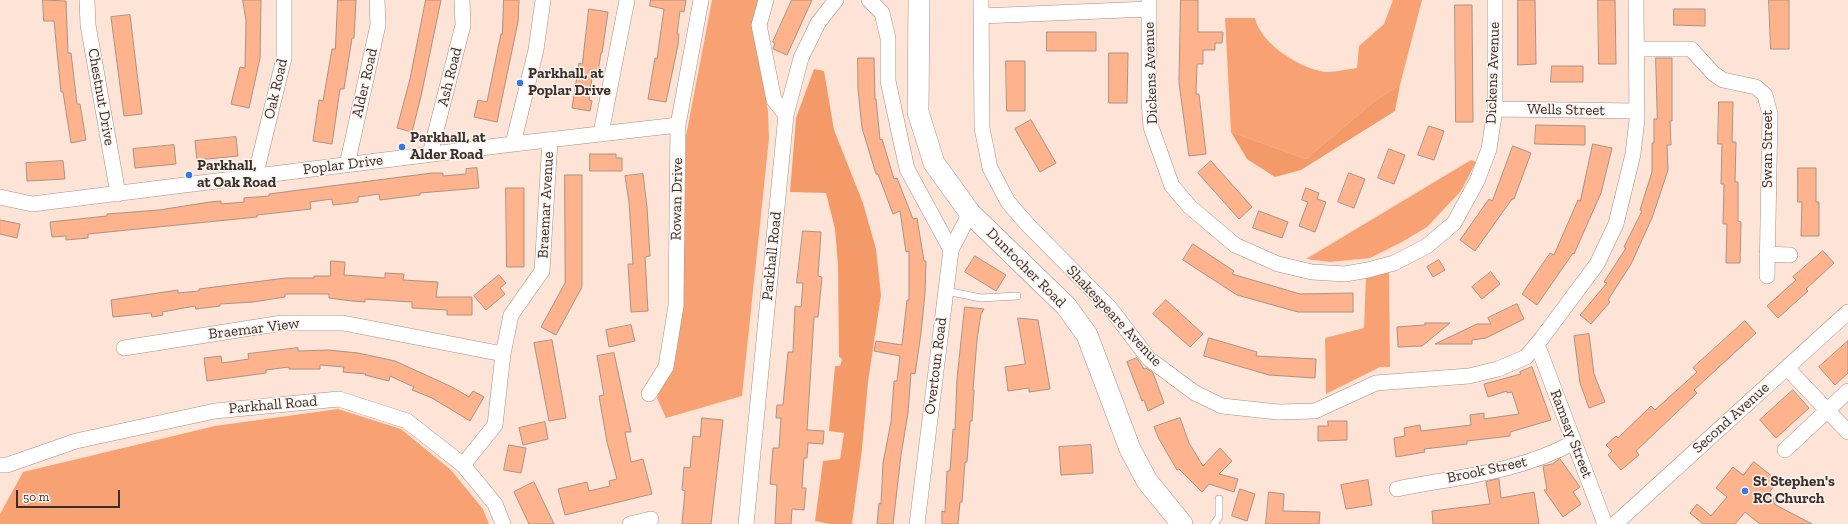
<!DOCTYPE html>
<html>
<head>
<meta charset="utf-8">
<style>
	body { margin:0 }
	#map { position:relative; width:1848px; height:524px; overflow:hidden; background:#fde4d7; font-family:"Zilla Slab",serif }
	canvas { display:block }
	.scale { position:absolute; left:16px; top:490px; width:104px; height:18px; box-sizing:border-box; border:2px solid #39302b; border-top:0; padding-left:5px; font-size:12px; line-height:14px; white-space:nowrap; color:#39302b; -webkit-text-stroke:3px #fff5f0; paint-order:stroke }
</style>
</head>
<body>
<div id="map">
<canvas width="1848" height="524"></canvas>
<div class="scale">50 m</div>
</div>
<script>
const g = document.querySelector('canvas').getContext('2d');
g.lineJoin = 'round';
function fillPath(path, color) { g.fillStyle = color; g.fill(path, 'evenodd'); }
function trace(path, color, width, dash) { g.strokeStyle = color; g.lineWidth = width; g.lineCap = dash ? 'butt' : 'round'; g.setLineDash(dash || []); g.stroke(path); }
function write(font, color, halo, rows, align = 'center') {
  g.font = font + ' "Zilla Slab",serif'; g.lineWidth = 3; g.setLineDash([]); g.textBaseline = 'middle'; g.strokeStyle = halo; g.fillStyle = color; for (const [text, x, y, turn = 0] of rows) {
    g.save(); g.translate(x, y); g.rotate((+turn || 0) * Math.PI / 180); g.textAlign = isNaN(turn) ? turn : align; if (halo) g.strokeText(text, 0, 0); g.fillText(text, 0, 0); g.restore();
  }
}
fillPath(new Path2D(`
	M712,0H760L754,30L768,111L769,138L742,396L666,418L657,398L672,359L684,262L686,136Z
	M1393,0H1422L1400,85L1376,100L1306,159L1231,132L1225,18H1255C1260,42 1296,66 1320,71C1330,74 1346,69 1357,68L1359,46L1384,24Z
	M1471,160L1476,162L1461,191L1427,227L1402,242L1370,258L1330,262L1306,259Z
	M1389,272L1390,367H1380L1326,394L1325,338L1364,328L1366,276Z
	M338,409L401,429L451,470L483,509L489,524H0V514L23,472L215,426Z`), '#f8a273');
fillPath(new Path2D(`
	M814,69L824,71L834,130L863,203L876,249L881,295L868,382L862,449L852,524H830L815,521L823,461L840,459L844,433L829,431L835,366H840L842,359L839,357L838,265L835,229L826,193L790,192L796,118Z
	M1400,85L1395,111L1301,170L1275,177L1247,159L1231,132L1306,159L1376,100Z`), '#f49968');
const building = new Path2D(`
	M43,0L66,1L68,53H71L77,104H80L86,140L71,143L63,92H61L54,21H44Z
	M243,0H261L260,58L249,108L231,104L240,67L245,68L246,21Z
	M338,0H356L354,38H352L344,89H340L332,144L313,141L319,100L323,101L332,49H335Z
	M426,0H441L421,96L412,132L397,128L410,79Z
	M504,0H519L518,22L497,122L474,117L478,100L487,102L501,34H502Z
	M651,0H686L684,12L680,11L677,34H679L678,45L666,102L648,99L655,58L657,59L664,9L650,6Z
	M792,0H812L787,55L773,49L775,43L773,42Z
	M1181,0H1198V32H1223L1222,43H1215V50H1203V64H1197L1196,94H1199L1206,154L1189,156L1179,83Z
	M1518,0H1535L1536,64L1518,65Z
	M1598,0H1615L1616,64H1599Z
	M1769,0H1789V49H1771Z
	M1455,5H1472L1473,122H1456Z
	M589,9L608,12L602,53H601L597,78H592L589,100L592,101L590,111L572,108L579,63L582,64Z
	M1674,9H1705V26L1674,25Z
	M130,15L142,114L124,116L111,17Z
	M1047,32H1096V51H1047Z
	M1109,53H1128L1127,103H1109Z
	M858,58H874L875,99H876L880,140L882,139L894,179L897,178L913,219L917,218L924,261H926L925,293L921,333L915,374L911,373L908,413L901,455L893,524H877L879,503L881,504L883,463L891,422L894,381H897L900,356L874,351L876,341L902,345L907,300H909V251L906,252L900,211L893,214L878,174H876L862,128L858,89Z
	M1656,58H1672V121H1670L1671,145H1667L1668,170L1652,218L1631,264L1608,300L1610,302L1591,324L1580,315L1607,283L1604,282L1626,248L1624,247L1642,211L1640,210L1652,172V143H1654V119H1657Z
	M1006,61H1025V111H1007Z
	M1552,66H1583V82H1551Z
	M1719,102H1733L1732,142H1736L1735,182H1738V221L1741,222L1740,263H1726L1727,224H1723L1724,184H1721L1722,144H1718Z
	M1031,120L1056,163L1040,172L1015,129Z
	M1536,125L1585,126V145L1535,144Z
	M1429,126L1444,131L1434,160L1418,155Z
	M236,137L238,156L197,160L195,141Z
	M1593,144L1612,148L1601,193L1574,254L1573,253L1537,305L1522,294L1550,253L1554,255L1578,200L1580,201Z
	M174,145L176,164L135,168L133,149Z
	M1513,146L1531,153L1514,199H1512L1475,251L1460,240L1489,199L1492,201Z
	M1389,149L1405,155L1394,184L1378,178Z
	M590,154H616V158H622V171H590Z
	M63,161L65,179L27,181L26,163Z
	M1211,161L1252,207L1239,219L1198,173Z
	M477,168L479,188L420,193V195L380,200L379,194L358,197V202L333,205L332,199L310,202L311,209L257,215V217L88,234V238L66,240V236L52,237L50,222L107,216V214L159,210L210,202L221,201V204L244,202V198L269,196V194L432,173H443V176L466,174V169Z
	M1798,168H1816V202H1819V236H1801L1802,202H1798Z
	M1349,173L1365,179L1354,208L1338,202Z
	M643,174L647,207L650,256L645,257L648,311L631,312L628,264H633L629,202L625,176Z
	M565,175H582V287L556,335L541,327L565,283Z
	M506,188H524V267H507Z
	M1306,188L1319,193L1317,199L1326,202L1315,232L1299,226L1308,202L1302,200Z
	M1259,211L1288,222L1282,238L1253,228Z
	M0,220L20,224L17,238L0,234Z
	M803,231L821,232L818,276L822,277L818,317H814L807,430L824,431L823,444L808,443L807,458H804L802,488H806L804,510L792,509L791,524H775L777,485L770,484L773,448H779L781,418H776L777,405H783L788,352H793L795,306L801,307L803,283H797Z
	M1193,244L1234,271L1232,274L1300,294L1353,293V312H1298L1237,295L1183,260Z
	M1823,251L1834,263L1806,289L1808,291L1778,318L1767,306L1796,280L1793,277Z
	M975,256L1006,275L996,291L965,272Z
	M1439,260L1445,270L1433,277L1427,267Z
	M331,261L345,262L344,275L385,278V273L404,274L403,280L438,282L436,297H472V315H447V310L412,308V302L365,299V302L352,301L329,298V294H285V297L253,302L220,304V306L196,309L195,306L162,312L163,315L152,317L151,313L113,317L111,300L178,290V293L199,291V289L286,278H314V276H330Z
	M1491,272L1500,284L1482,299L1472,287Z
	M499,275L506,283L500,288L505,294L486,310L474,296Z
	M1166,300L1203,334L1190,347L1153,314Z
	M1517,304L1524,319L1486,338L1472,340V344H1435L1477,324H1491L1488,318Z
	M965,307L984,309L981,314L977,339L973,390H974L972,421H970L967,462H965L962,502H960L958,524H942V511L945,512L947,471H950L953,429L955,430L957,379Z
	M1018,318L1038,320L1050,389L1029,392V388L1008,391L1005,367L1025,364Z
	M1745,321L1756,333L1694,390L1697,393L1636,451L1639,455L1621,470L1608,455L1612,451L1606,445L1616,436L1618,438L1651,406L1655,410L1697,372L1693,368Z
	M1425,323H1450L1422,346L1398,347L1397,327L1425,325Z
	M631,325L635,341L609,347L606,330Z
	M1589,334L1594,374L1605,402L1589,408L1580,383L1574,336Z
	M1209,338L1257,352L1256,356L1316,359L1315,378L1269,375L1204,356Z
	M552,340L566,418L549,421L534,343Z
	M1848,341V373L1835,385L1819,367Z
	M298,348V351L328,350L358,353L395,361L452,387L469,397L473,391L484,397L470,421L432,398L412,390L414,387L390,376L389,381L365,375L366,374L343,372L344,367L320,365V369H289V367L266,370V373L207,381L204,358L221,356L222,363L249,359L248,354Z
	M614,353L631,432H625L631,462L643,459L652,494L565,515L558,489L587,482L589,491L610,486L609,481L617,479L607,442L599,396L604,395L597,356Z
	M1137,358L1144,369L1146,368L1153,373L1164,403L1148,411L1144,400L1142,401L1127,362Z
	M1532,367L1551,420L1510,432V436L1467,441V444L1424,449L1425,452L1396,457L1394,438L1405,436L1404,428L1420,425L1421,431L1471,425L1470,415L1484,413V419L1519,414L1512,392L1507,393V391L1488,397L1484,384L1521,374L1520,372Z
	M1793,390L1809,408L1776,438L1760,420Z
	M702,418L723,420L711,524H682L685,491L682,490L684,467L690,468L693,436L700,437Z
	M1180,418L1189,443L1203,466L1220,448L1232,461L1219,474L1238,479L1234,492L1209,484L1202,492L1179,469L1177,470L1159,439L1154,427Z
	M1328,421H1347V440L1318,441V426H1328Z
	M545,422L548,439L523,445L519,428Z
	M509,445L526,448L521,473L504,470Z
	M1091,445L1093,473L1061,475L1059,447Z
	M1560,459L1580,487L1573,492L1581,504L1563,517L1544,490H1547L1543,466L1552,464Z
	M1754,462L1778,481L1768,494L1777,501L1774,504L1812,524H1760L1745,512L1735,524H1703L1690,513L1697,504L1711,516L1727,497L1716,488L1733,467L1743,475Z
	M1499,479L1501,498L1534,492L1539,524H1433L1432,511L1490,504L1486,482Z
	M1368,480L1372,505L1346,509L1341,485Z
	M534,482L554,524H529L514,492Z
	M1240,489L1255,494L1247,521L1232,516Z
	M1269,492L1284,494L1283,511L1320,512L1319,524H1266Z`);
fillPath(building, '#feb38d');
trace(building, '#a99286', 1);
const service = new Path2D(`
	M946,291L981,298L1017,296
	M1214,524L1219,517V499`);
const minor = new Path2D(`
	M87,0L88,25L118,194
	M766,0L759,25L774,100L786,115
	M869,0L882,13L888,38V81L907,169L951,250
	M981,0L982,128L990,168L1008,202L1027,224L1110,308L1149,359L1195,393L1222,406L1278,412L1315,411L1376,383L1469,376L1498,369L1526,357L1542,338L1597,264L1616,224L1633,154L1637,119L1636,0
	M1149,0V101L1151,127L1172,186L1190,207L1235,245L1278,264L1312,272L1345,274L1368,270L1394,263L1427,246L1454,223L1477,181L1489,149L1495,109V0
	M981,16L1149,9
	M1637,49H1691L1714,74L1723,80L1756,87L1765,95L1770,114L1767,276
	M1495,109L1637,111
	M601,133L627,0
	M513,144L536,50L543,0
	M430,154L463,25L462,0
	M347,165L378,25L377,0
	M255,177L284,58V0
	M0,197L32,204L513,144L678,125
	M1767,254L1790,255
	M1537,344L1605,524
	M124,348L282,323H343L503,354
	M1787,368L1848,432
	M649,394L666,367L676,306L678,125L701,0
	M1785,450L1848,391
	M0,465H7L76,441L215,411L339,399L407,421L463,465L495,504L503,524
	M463,465L495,425L503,354L511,315L542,271L550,140
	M1397,489C1456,477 1521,472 1574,442
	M630,524L651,519
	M746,524L786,115L801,58L818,23L836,0
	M917,524L951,250L970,213
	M1615,524L1848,312`);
const secondary = new Path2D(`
	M919,0L918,112L934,163L970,213L1066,306L1087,335L1130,449L1147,481L1182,524`);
trace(service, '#a68f84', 8);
trace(minor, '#a68f84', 16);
trace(secondary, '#a68f84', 22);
trace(service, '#fff', 7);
trace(minor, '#fff', 15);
trace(secondary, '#fff', 21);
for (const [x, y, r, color] of [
	[520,83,4,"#317be8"],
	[402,147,4,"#317be8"],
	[189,175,4,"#317be8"],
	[1745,491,4,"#317be8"]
]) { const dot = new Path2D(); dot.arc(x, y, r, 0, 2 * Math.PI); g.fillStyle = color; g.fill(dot); trace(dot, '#fff5f0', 1.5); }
write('15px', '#39302b', '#fff5f0', [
	["Dickens Avenue",1151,73,-92],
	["Dickens Avenue",1493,73,-88],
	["Ash Road",450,77,-76],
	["Alder Road",365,83,-77],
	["Oak Road",276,89,-77],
	["Chestnut Drive",101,97,80],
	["Wells Street",1566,110,1],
	["Swan Street",1768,149,-90],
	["Poplar Drive",343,165,-7],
	["Rowan Drive",677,199,-89],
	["Braemar Avenue",546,205,-87],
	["Parkhall Road",772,256,-84],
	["Duntocher Road",1026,268,45],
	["Shakespeare Avenue",1114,316,47],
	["Braemar View",254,329,-7],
	["Overtoun Road",936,366,-83],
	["Parkhall Road",273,405,-5],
	["Second Avenue",1731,418,-42],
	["Ramsay Street",1571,434,69],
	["Brook Street",1487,470,-12]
]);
write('bold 15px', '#39302b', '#fff5f0', [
	["Parkhall, at",528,74],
	["Poplar Drive",528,91],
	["Parkhall, at",410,138],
	["Alder Road",410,155],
	["Parkhall,",197,166],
	["at Oak Road",197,183],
	["St Stephen's",1753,482],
	["RC Church",1753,499]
], 'left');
</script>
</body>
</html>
